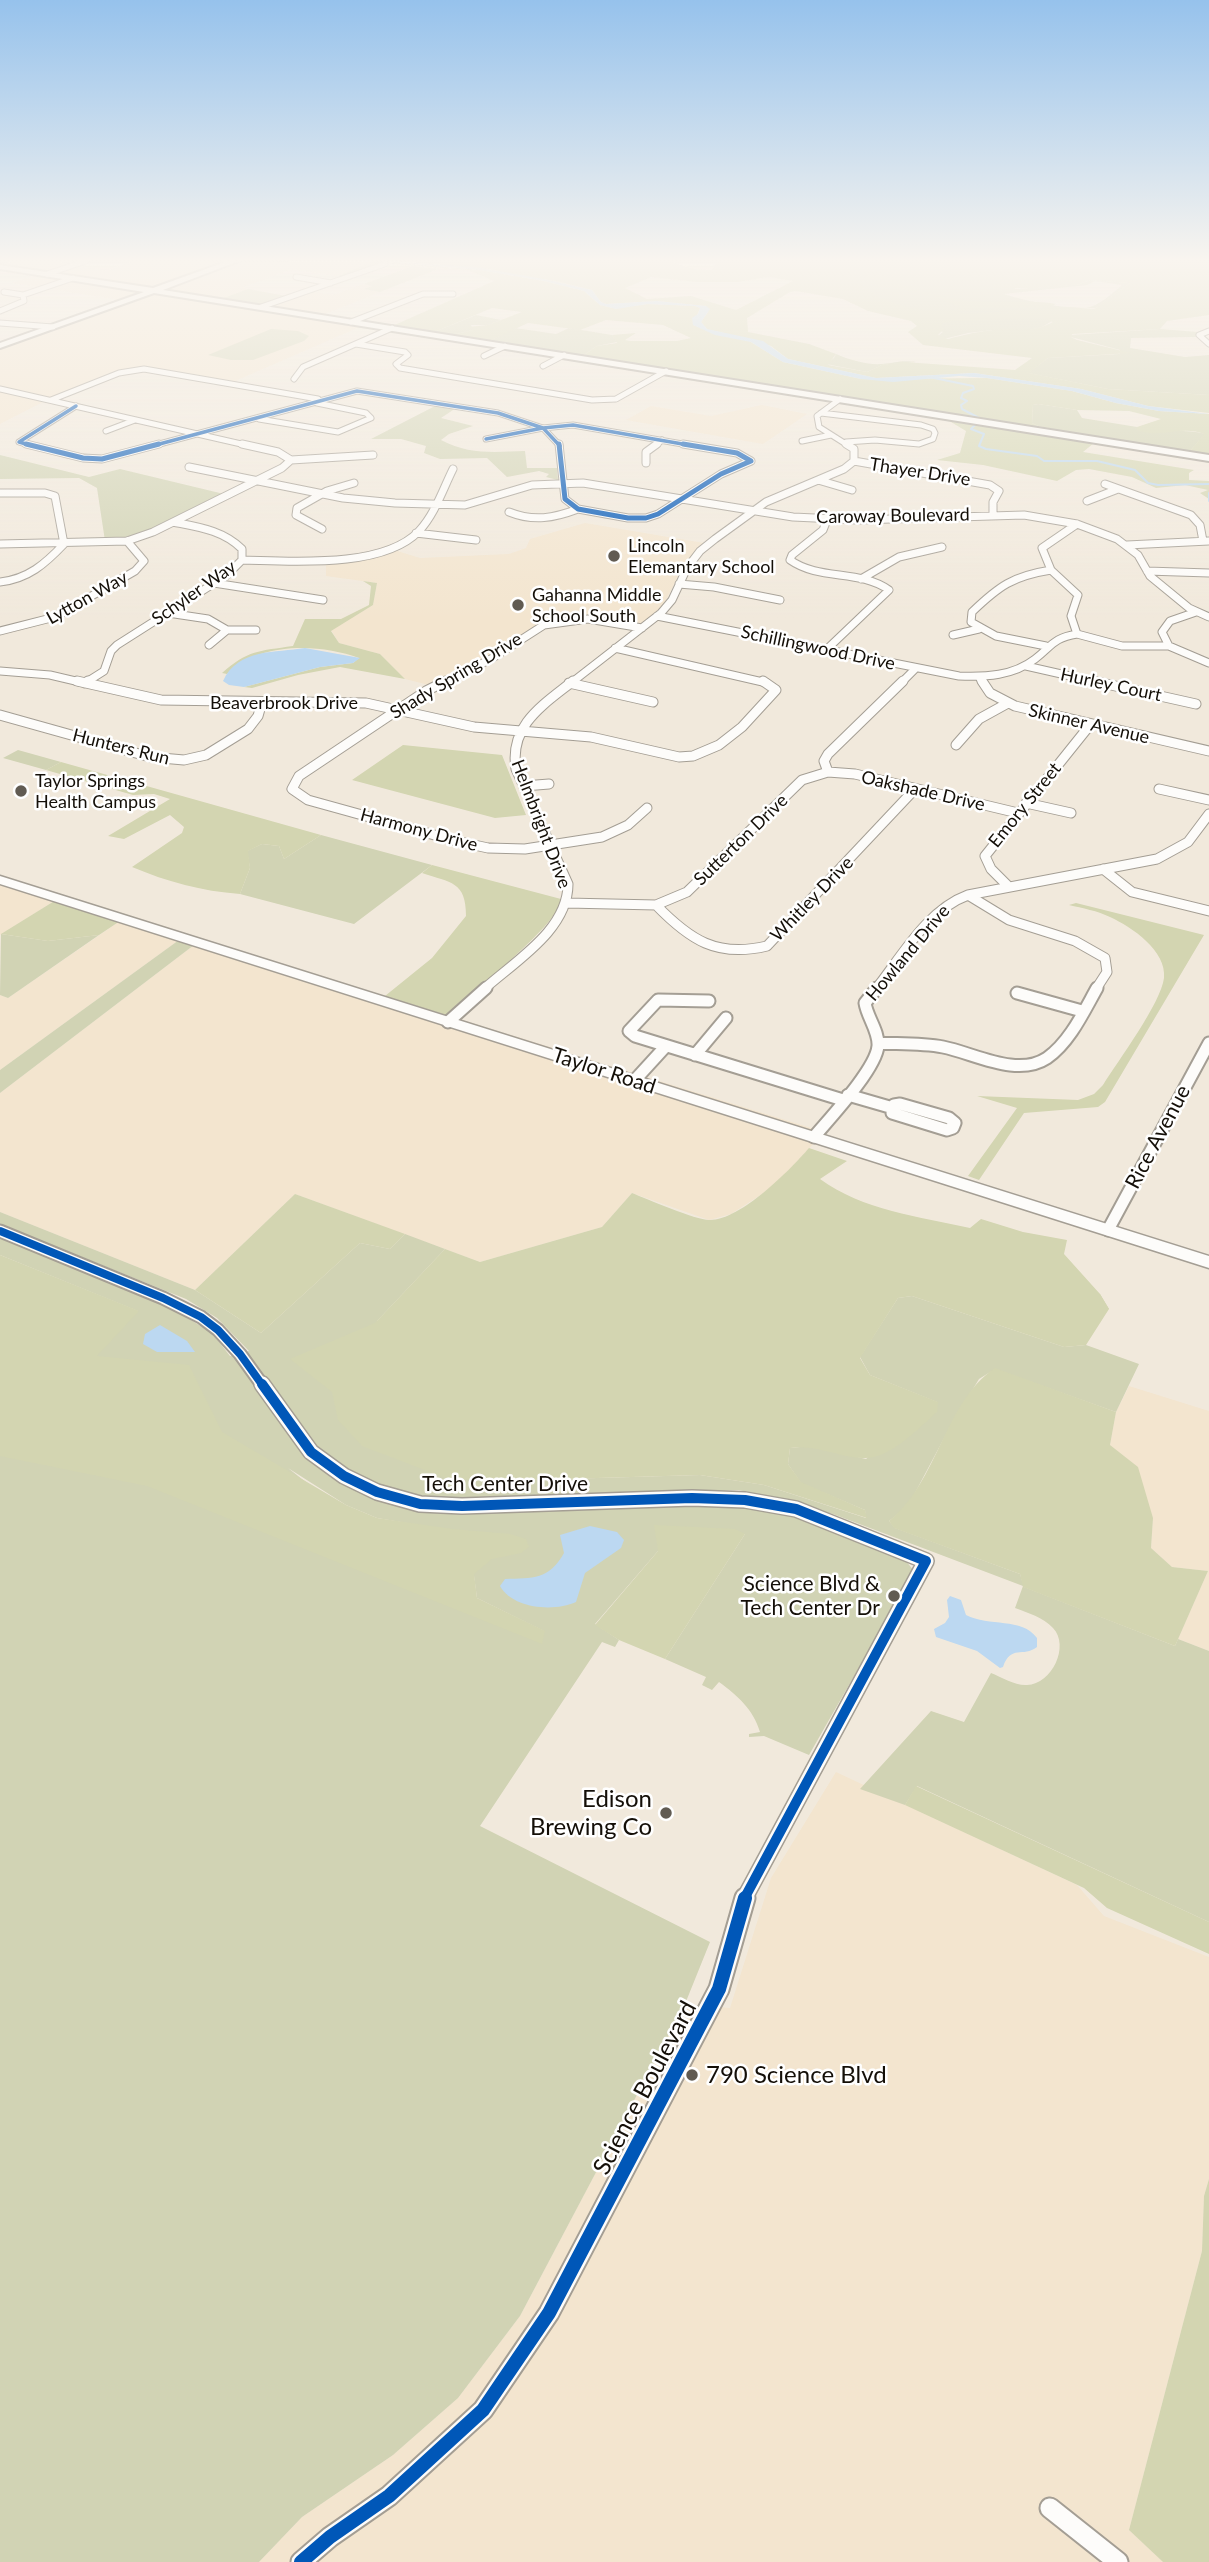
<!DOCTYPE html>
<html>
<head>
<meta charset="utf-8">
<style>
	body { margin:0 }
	canvas { display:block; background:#f1e9dc }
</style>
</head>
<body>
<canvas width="1209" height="2562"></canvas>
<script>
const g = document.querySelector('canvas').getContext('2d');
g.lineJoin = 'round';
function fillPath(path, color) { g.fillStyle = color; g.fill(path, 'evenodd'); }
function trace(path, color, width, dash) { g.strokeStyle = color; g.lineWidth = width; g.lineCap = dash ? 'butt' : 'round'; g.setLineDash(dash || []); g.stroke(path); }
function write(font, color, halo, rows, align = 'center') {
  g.font = font + ' Lato,sans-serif'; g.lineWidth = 5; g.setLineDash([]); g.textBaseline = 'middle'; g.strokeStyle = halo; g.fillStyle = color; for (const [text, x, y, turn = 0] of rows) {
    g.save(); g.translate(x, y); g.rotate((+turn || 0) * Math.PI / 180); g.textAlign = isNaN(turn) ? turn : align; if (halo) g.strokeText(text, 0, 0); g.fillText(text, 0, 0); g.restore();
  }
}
fillPath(new Path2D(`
	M14,261H63L61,263L106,271L134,261L376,262L338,276L292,269L243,287L248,289L216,301L364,325L233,382L138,368L45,401L0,424V349L133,302L12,283L45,272L1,265Z
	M364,284L374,285L366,289L380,292L320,316L266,307L306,291L333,295Z
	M762,405L807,414L763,444L626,420L651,406L711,416Z
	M585,523L704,543L685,562L664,604L642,624L609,619L566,618L548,622L532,628L475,665L429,685L405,679L380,654L339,643L331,630L373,605L377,583L326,576V561L391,549L420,558L509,554L526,548L530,539Z
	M0,883L56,900L0,935Z
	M120,921L179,940L0,1070V995L8,998Z
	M194,945L385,996L824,1132L776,1185L731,1214L709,1220L632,1193L602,1227L480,1262L295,1194L195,1290L0,1212V1093Z
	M1129,1386L1209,1411V1651L1178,1639L1208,1571L1172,1567L1151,1548L1153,1518L1110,1445L1116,1412Z
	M836,1772L1077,1885L1104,1916L1209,1957V2179L1204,2196L1202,2251L1129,2530L1163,2562H259L302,2517L393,2455L458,2398L520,2316L685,2004L730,2008L771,1878Z`), '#f3e5cf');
fillPath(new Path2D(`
	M839,261H976L1016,289L1080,284L1089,280L1130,283L1096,308H1074L1042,327L1023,332L993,330L968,333L944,339L938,336L943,332L846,298ZM1095,281L1122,285C1114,292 1101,304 1090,307C1074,311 1020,300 1004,294L1087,285Z
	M413,266L438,269L380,292L364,289L372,286L364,284Z
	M248,289L286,296L259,305L221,299Z
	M476,315L501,320L488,325H471L473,330L448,336L432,333Z
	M515,328L556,334L569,328L612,335L617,342L597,346L581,357L487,342Z
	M271,329L298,331L309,336L304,341L253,360H231L208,355Z
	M1160,329L1198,332V337L1131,338L1130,348L1185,357L1209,355V395L1108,389L1028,373L1048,358L1120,354V350L1071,337V335Z
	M836,354C850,360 866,365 882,364C897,363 899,360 916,362L882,365L867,372L826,364L834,358Z
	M1038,404L1077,410L1082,418L1137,427V430C1155,432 1192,429 1205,434L1190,451L1147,447L1038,426L1032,423L1033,405Z
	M437,405L456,408L441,418L473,426L449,434L441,440C469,455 494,452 525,451L527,468H557L558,480L546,477L549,474L539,471L507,477L487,458L440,459L424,453L426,446L401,439H371Z
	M0,455L89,477L120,469L224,494C186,513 148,538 105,541L97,488L79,478L0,479Z
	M18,750L61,762L46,770L3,758Z
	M321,835L432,865L354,924L240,894L250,868L247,851L262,844L279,846L284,859Z
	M1,934L48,941L99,935L8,998L0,995Z
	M179,940L194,945L0,1093V1070Z
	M0,1212L195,1290L261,1333L360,1243L390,1249L405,1234L445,1249L377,1321L901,1236L1100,1294L1109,1309L892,1275L494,1481L700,1475L764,1485L866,1518L865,1510L801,1483L788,1464L790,1448L810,1446L866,1459L937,1402L870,1375L860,1357L898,1298L912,1296L1064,1347L1086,1345L1139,1364L1116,1412L995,1369L979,1379L951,1425L908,1506L889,1521L895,1528L1020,1574L1024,1587L1175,1646L1178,1639L1209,1651V1922L917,1786L905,1805L860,1789L931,1711L964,1722L991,1673C1001,1677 1016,1686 1027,1685C1052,1684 1070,1646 1053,1628C1043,1617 1028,1613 1015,1608L1023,1586L833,1514L739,1490L454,1500C403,1495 358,1478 311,1459L341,1484L394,1504H719L764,1509L798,1518L906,1561L914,1571L809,1755L764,1736L749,1737V1734L760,1732C753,1709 738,1696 719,1682L712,1690L702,1685L706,1677L665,1659L745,1534L658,1551L595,1624L619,1640L615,1647L602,1642L480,1826L710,1942L685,2004L520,2316L458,2398L393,2455L302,2517L259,2562H0V1353L138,1311L0,1255V1236L163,1303L212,1333L230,1356L249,1351L217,1318L186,1299L0,1224ZM288,1468L346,1505L377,1518L437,1528L355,1521ZM474,1576L477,1598L544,1631L458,1608Z`), '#d1d3b4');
fillPath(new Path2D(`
	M374,261L480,270L544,281L584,291L600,305L614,308L648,304L695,306L700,308L693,325L751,342L783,362L861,379L987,378L1072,391L1116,403L1159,411L1209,414V457L1147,447L1190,451L1204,434C1183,425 1158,439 1137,430V427L1161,419L1129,411L1077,410L1038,404L1033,405L1032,423L1038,426L1139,443L1137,445L581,357L597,346L617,343L612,335L636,333L625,340L630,341H677L691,338L663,325L606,320L580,330L528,323L487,342L448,336L473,330L468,327L488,325L522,312L492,308L432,333L390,327L494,281L468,270L383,263L346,277L338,276Z
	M397,261H671C685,267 699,272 713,269L717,261H848C851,300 932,319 963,308L937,297L896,288L880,287L858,270V262L872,261L876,264L873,268C903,290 949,301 986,302C1010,303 1033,300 1056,304L1049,307C1025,308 976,305 957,312L966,314L1068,307L1094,309L1130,283L1089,280L1080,284L1037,288H991L992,283L989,280L954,272L947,261H1209V315L1167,321L1160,329L1072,334L1071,337L1077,340L1131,353L1048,358L1029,373L1108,389L1209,395V413L1148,406L1081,389L974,373L876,378L788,359L771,346L707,329L701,322L708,312L706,306L657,301L606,304L601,302L592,290L556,281L517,276L489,269ZM651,277L697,282H737L769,277L793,281L736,310L691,296L647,299L625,288ZM796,291L843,299L868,311L911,321L917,326L908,332L923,345L1032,358L1015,370L905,362L882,365L867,372L828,365L836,354L809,344L748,332L747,318L790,292ZM1042,318L1053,322C1028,335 1017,327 992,330C976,332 963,335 948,339L938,335L944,329L941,327L943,323L953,321Z
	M946,419L1094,443L1083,452L1194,470L1189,473V480L1209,481V499L1200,493L1208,490L1185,485L1156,488L1132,477L1089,469L1076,470L1057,481L983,465L937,460L960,453L966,431Z
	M363,581L377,583L373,605L331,631L339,643L380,654L405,679L340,667L298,675L252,688L244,687L320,667L353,663L359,658C319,643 259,642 227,674L222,673C248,650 259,651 293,646L305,619H341L369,605L371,586Z
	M403,745L502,755L526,815L495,818L352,780Z
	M61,762L321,835L284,859L279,846L262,844L248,851L250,868L240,894C201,891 168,882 132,867L182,833L184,827L170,815L124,839L108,836L170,799L154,794L133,795L46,770Z
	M432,865L561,899C563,921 467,997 446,1015L385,996L432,958L466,916C466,881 451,883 422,873Z
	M56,900L120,921L99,935L48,941L1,934Z
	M1076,903L1204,935L1105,1102L1098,1107L1024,1113L979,1180L968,1176L1017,1108L977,1096L1078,1100L1094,1094L1103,1085C1118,1061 1161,1003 1164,978C1167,951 1132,927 1110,917C1098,911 1082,908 1069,905Z
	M809,1148L847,1161L820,1179C862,1210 920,1217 970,1228L981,1219L1023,1232L1067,1240L1064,1254L1100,1294L1109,1309L1086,1345L1064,1347L912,1296L898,1298L860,1358L870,1375L938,1402L937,1412C919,1428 891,1458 865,1458C840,1459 820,1444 790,1448L788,1464L801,1482L865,1510L867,1518L764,1485L700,1475L494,1481L446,1478L362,1446L338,1420L332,1392L290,1359L375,1323L445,1249L480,1262L602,1227L632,1193C647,1199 696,1220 709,1220C740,1221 790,1170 809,1148Z
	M295,1194L405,1234L390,1249L360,1243L261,1333L195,1290Z
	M0,1255L139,1311L97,1356L189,1365L222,1432L346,1505L377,1518L452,1529L510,1534L526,1539L529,1547L521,1553L492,1559L474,1574L477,1598L545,1631L542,1644L147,1486L0,1456Z
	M995,1368L1116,1412L1110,1445L1138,1467L1153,1518L1151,1548L1172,1567L1208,1571L1175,1646L1023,1587L1020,1574L894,1528L889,1521C939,1481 944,1402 995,1368Z
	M654,1525L735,1529L745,1534L665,1659L619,1640L595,1625L658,1551Z
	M916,1786L1209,1922V1954L1107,1908L1084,1888L905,1805Z
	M1209,2179V2562H1163L1129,2530L1202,2251L1204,2196Z`), '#d3d5b1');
fillPath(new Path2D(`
	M385,261L475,267L544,279L592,290L601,302L606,304L657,301L706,306L710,309L701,322L707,329L763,341L788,359L876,378L974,373L1081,389L1148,406L1209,414L1159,411L1116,403L1072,391L987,378L959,376L893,382L861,379L783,362L751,342L715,335L693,325L692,318L698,314L700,308L695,306L648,304L616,309L600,305L584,291L544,281L480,270Z
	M305,648L360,658L353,663L320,667L244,687L229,685L223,681C238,648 276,653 305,648Z
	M160,1325L187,1341L195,1352H157L143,1344L145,1334Z
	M590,1526L617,1532L624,1540L621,1548L585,1573L576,1602C554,1612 513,1609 500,1586L505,1579C533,1578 549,1580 564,1553L560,1535Z
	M950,1596L961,1600L966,1615C989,1627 1022,1617 1037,1638V1647C1023,1658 1011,1644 1003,1667L1000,1668L977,1651L936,1637L934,1629L945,1623L949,1617L947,1600Z`), '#bcd8f1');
trace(new Path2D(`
	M929,377L973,386L974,389L963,393L961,398L967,401L961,405L962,409L981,419L971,429L984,434L979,446L986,449L1037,456L1044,461H1097L1135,470L1148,483L1158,485L1209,484
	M1209,493V501`), '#bcd8f1', 2);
const minorFar5 = new Path2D(`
	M47,274L86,261
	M296,277L331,283
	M4,292L23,295L73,278
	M261,307L385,264
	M0,311L24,301L23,295
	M351,322L423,294H453
	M0,323L53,327
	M1209,331L1199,335L1209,344
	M356,344L405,352L408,355L396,364L400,368L592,400L616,399L666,371
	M484,356L505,346
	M543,366L564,355
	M294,379L303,367L392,328
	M0,389L250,446
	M840,399L817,416L819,427L849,446
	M51,400L119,373L144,369L318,399
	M821,413L921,425L933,429L935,433L933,439L919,444L875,440L846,442
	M259,419L338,432L371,418L366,413L317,403
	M543,428L560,446
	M543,428L573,425L694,446
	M106,431L135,420
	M486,439L543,428
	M802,441L831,435
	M33,446L19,442L76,406
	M152,446L357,391L498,413L543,428
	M655,446L662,440`);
const minorFar4 = new Path2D(`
	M26,444L83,458L102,459L159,444
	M242,444L278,452L291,460
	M559,444L565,499L578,509L628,518H646L658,514L721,474L751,461L737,453L683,444
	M291,460L373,455
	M854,461L990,485L999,491L993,502V514
	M646,463V452L657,444
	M189,467L343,498L395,503L465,505L532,485L583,483L793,517L858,520L1024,515L1077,524L1117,539L1138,555L1150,576L1189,608L1209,617
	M818,480L852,490
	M1105,484L1191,515L1200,525L1203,541
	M0,493H45L55,496L64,544C45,564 28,579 0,582
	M1087,501L1118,489
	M509,512C534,522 554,518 578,509
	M1077,524L1042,548L1051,570L1078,595L1071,616L1077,634L1122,646H1169
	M322,529L296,515L297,508L327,491L354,483
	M416,533L476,540
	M0,544L127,541L153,532L282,468L291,460
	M1127,545L1209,541
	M242,560C291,561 383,569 419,531C435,514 443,489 453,469
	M1147,571L1209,573
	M861,579L899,557L942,547
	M214,583L323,600
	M679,584L714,587L780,600
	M1196,612L1170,621L1162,632L1169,646L1209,663
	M168,613L208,619L227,630H256
	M657,616L959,676C986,677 1013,676 1035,659C1052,646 1053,638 1077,634
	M0,631L55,617L135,571L144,561L127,541
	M953,635L979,629
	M209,645L227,630
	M1046,646L996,636L971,622L972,612C999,586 1013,576 1051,570
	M615,648L767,683
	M826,650L889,590C859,569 820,581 790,560L792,555L823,530L827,520
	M1026,666L1101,683
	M0,671L50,675L84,683
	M979,677L983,683
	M85,683L104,671L111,651L117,645L227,575L242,560V549C223,530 198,527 173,522
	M443,683L491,659L544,625L588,619L642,628
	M571,683L661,613L672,600L687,568L700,551L715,539L766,502L844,469L854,461V449L846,444
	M901,683L916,668`);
const minorFar3 = new Path2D(`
	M77,681L161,700L366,703L474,727L591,737L679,757L693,756L719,745L742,727L776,690L763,681
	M446,681L426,691L299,776L292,789L308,800L456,841L488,848L525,849L602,837L628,825L647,808
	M982,681L990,693L1015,706L1209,751
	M1093,681L1196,704
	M85,683L88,681
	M569,683L653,702
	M0,715L150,757L184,760L206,755L248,729L258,716L262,702
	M956,745L979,719L1008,703
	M828,772L824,761L828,754L903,681
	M524,786L549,784
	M1159,789L1209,800
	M1026,803L1071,813
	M1103,869L1132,892L1209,911
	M1008,886L991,869L985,856L1090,725
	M968,895L1009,920L1075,941L1105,958L1107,972L1096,989
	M567,903L656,905L687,892L802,780L828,772L855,774L1018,813
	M656,905C690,940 717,958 767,946L915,789
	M484,989C515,961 568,930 568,884L516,769C509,725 543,705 573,681
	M876,989C902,956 927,910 968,895L1157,859L1188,842L1209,814`);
const minorFar2 = new Path2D(`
	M1017,993L1082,1011
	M709,1001L658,1000L629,1031L635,1036L843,1100
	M448,1022L486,988
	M878,1043C899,1044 922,1043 943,1047C974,1053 1017,1078 1047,1058C1070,1042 1084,1011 1097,988
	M695,1055L726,1018
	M634,1081L666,1046
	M848,1095L893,1108
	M900,1104L949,1118L955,1123L953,1128L947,1130L892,1113L894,1105Z
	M814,1137C830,1118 876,1069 878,1046C879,1031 867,1017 865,1003L877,988
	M1108,1230L1209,1043
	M0,1231L163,1298L201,1317L218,1330L240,1354L263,1386`);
const minorFar1 = new Path2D(`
	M262,1384L311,1452L344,1476L377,1492L420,1504L462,1506L692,1498L745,1500L796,1509L926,1561L744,1899`);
const minor = new Path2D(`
	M1050,2508L1118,2562
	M301,2562L330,2537L389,2496L483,2410L549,2313L719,1989L745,1898`);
const secondary = new Path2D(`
	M0,876L1209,1256V1268L0,884Z`);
const primary = new Path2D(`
	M228,261H239L163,290L1209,455V461L154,293L0,348V343L144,292L0,269V265L153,288Z`);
trace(minorFar5, '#a49e94', 7);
trace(minorFar4, '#a49e94', 9);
trace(minorFar3, '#a49e94', 11);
trace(minorFar2, '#a49e94', 15);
trace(minorFar1, '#a49e94', 18);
trace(minor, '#a49e94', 23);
trace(secondary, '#a49e94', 3);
trace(primary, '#a49e94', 4);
trace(minorFar5, '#fdfcfa', 5);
trace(minorFar4, '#fdfcfa', 7);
trace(minorFar3, '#fdfcfa', 9);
trace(minorFar2, '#fdfcfa', 11);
trace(minorFar1, '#fdfcfa', 15);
trace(minor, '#fdfcfa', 19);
fillPath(secondary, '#fdfcfa');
fillPath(primary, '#fdfcfa');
trace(new Path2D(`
	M543,428L560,446
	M543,428L573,425L694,446
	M486,439L543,428
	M33,446L19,442L76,406
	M152,446L357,391L498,413L543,428`), '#0057b8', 3.5);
trace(new Path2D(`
	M26,444L83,458L102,459L159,444
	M559,444L565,499L578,509L628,518H646L658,514L721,474L751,461L737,453L683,444`), '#0057b8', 5);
trace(new Path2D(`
	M0,1231L163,1298L201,1317L218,1330L240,1354L263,1386`), '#0057b8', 8);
trace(new Path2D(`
	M262,1384L311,1452L344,1476L377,1492L420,1504L462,1506L692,1498L745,1500L796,1509L926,1561L744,1899`), '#0057b8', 10);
trace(new Path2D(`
	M301,2562L330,2537L389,2496L483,2410L549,2313L719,1989L745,1898`), '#0057b8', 14);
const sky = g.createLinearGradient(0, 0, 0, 620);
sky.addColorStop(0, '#96c2ec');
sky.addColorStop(0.42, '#f9f5ef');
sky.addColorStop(1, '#f9f5ef00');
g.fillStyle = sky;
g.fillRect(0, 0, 1209, 620);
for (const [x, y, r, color] of [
	[614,556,7,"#615b52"],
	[518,605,7,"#615b52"],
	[21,791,7,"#615b52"],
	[894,1596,7,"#615b52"],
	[666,1813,7,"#615b52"],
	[692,2075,7,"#615b52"]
]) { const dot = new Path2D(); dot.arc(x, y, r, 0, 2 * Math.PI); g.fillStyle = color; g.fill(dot); trace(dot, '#fff', 2.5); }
write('18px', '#140f08', '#fff', [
	["Thayer Drive",920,472,9],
	["Caroway Boulevard",893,516,-1],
	["Schyler Way",194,593,-35],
	["Lytton Way",87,598,-29],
	["Schillingwood Drive",818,648,12],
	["Shady Spring Drive",456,676,-31],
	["Hurley Court",1111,685,12],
	["Beaverbrook Drive",284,703],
	["Skinner Avenue",1089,724,13],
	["Hunters Run",121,747,14],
	["Oakshade Drive",923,791,13],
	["Emory Street",1025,805,-51],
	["Helmbright Drive",541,824,69],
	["Harmony Drive",419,830,15],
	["Sutterton Drive",741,840,-44],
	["Whitley Drive",812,899,-46],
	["Howland Drive",908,953,-50]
]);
write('18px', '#140f08', '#fff', [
	["Lincoln",628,546],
	["Elemantary School",628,567],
	["Gahanna Middle",532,595],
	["School South",532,616],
	["Taylor Springs",35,781],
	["Health Campus",35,802]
], 'left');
write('21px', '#140f08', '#fff', [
	["Taylor Road",604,1071,18],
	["Rice Avenue",1158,1137,-62],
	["Tech Center Drive",505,1484]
]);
write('21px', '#140f08', '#fff', [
	["Science Blvd &",880,1584],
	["Tech Center Dr",880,1608]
], 'right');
write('24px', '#140f08', '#fff', [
	["Edison",652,1799],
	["Brewing Co",652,1827],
	["790 Science Blvd",706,2075,"left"]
], 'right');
write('24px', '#140f08', '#fff', [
	["Science Boulevard",645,2088,-62]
]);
</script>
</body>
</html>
